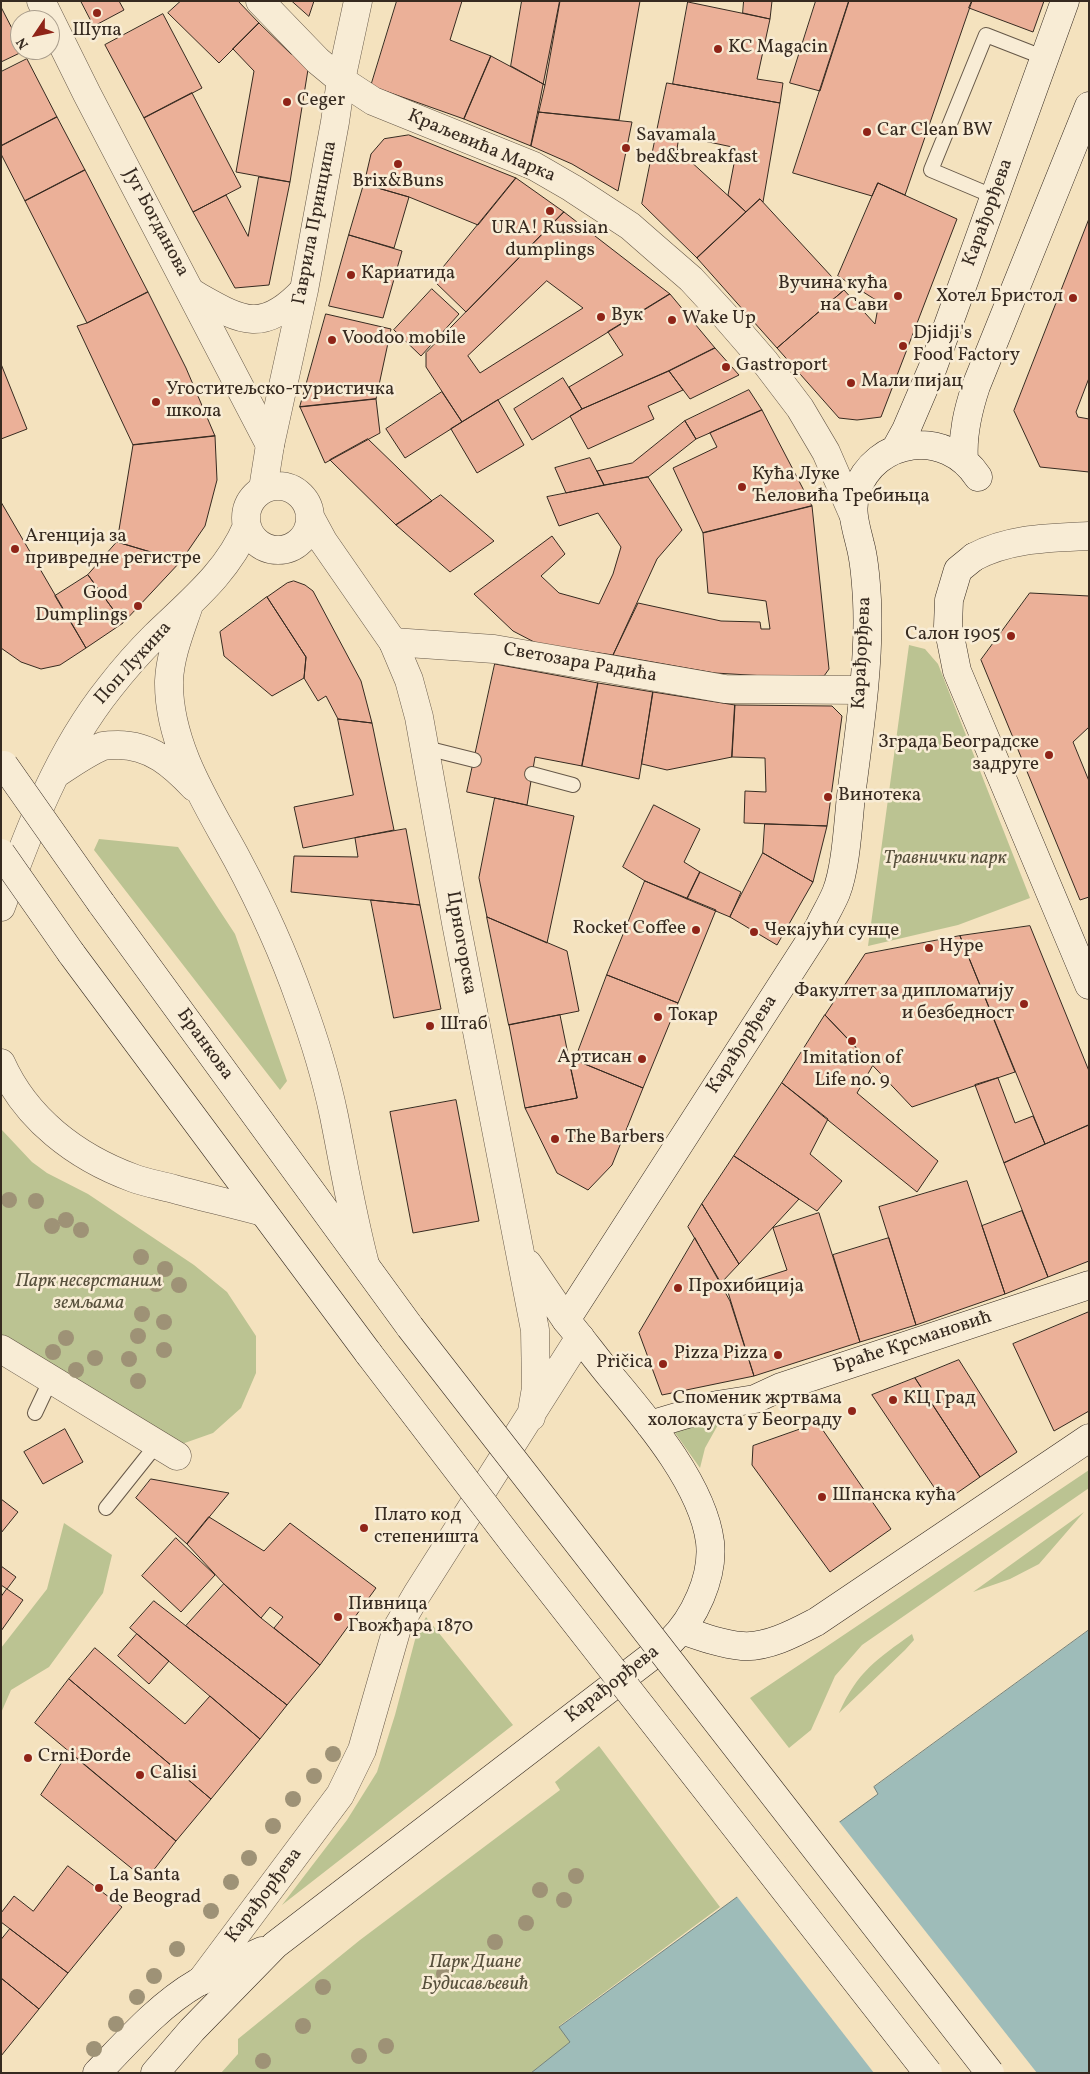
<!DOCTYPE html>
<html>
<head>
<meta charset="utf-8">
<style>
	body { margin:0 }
	#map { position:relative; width:1090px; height:2074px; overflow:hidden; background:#f4e2be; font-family:Vollkorn,serif }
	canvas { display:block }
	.frame { position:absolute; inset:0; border:2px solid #362a20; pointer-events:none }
	.north { position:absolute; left:10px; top:10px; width:50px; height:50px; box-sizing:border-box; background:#f8ecd5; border:1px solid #aa9e8d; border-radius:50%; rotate:236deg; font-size:14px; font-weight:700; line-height:20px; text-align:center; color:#362a20 }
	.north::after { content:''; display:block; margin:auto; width:18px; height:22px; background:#8f2418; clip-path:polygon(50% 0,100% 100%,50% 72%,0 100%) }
</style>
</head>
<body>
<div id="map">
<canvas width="1090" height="2074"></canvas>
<div class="frame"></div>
<div class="north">N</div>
</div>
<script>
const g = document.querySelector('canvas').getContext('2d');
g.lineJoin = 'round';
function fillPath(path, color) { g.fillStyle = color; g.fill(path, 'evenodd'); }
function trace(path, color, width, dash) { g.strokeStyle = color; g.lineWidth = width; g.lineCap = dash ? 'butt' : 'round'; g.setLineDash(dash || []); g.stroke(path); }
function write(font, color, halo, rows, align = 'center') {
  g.font = font + ' Vollkorn,serif'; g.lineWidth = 5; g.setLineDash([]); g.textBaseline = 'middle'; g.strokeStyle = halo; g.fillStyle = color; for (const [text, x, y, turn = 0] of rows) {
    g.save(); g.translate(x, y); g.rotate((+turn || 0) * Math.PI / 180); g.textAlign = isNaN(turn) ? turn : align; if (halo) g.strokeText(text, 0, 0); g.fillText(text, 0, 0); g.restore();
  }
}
fillPath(new Path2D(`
	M909,645L925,649L938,664L1030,898L958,925L868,946Z
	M99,839L178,847L235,934L287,1081L280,1090L94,850Z
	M1,1129L32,1162L47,1173L88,1194L194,1265L227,1292L256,1336V1373L241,1408L213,1433L179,1445L1,1337Z
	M724,1414L705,1448L700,1468L673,1430Z
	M1089,1470V1488L862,1645L835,1676L811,1730L789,1748L750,1698Z
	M1084,1512L1039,1564L1010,1579L973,1592Z
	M64,1523L112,1555L103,1593L49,1667L11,1690L1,1713V1648L47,1589Z
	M426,1617L513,1725L282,1905L347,1820L377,1772L395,1715L416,1636Z
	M912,1634L914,1640L905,1650L839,1713C857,1672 877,1659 912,1634Z
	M599,1746L720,1907L559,2026L571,2042L531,2073H221L238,2054V2039L360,1940L560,1790L555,1782Z`), '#bbc392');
const water = new Path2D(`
	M1089,1630V2073H531L570,2042L559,2027L878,1794L874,1787Z`);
fillPath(water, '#9ebcb9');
trace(water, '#74827c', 1);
fillPath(new Path2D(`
	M837,1819L1037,2073H874L735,1894Z`), '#f4e2be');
const building = new Path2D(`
	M81,1H119L124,10L94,26Z
	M181,1H238L259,23L219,63L168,13Z
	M292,1H314L309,16Z
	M397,1H462L450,40L491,56L464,119L371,86Z
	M522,1H560L545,85L511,66Z
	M560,1H640L619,120L538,112Z
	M744,1H772L770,19L743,13Z
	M816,1H849L820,91L790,83Z
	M849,1H972L905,195L878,183L872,196L793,173Z
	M972,1H1044L1033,32L969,8Z
	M688,2L770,19L757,79L783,83L780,103L673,84Z
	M1,7L20,44V50L24,51L1,62Z
	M163,14L202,88L144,118L105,45Z
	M259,23L291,54L310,57L290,182L236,172L254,71L233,49Z
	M491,56L545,85L531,146L464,119Z
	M27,59L57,117L1,146V72Z
	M667,83L780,103L763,202L760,199L746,212L728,195L737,148L657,131Z
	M192,93L241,187L193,212L144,118Z
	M538,112L632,122L618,191L572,164L531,146Z
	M57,117L85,170L25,201L1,154V146Z
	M657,131L679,136L677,149L746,212L697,258L642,204Z
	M409,135L516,178L478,225L409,197L364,184L371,154L384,139Z
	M85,170L148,292L87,323L25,201Z
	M259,177L290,182L269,285L235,288L193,212L226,195L248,236Z
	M516,178L564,212L466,312L433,280Z
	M878,183L957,219L881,417L857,420L839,418L777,348L844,290L875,324L879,302L838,276Z
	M364,184L409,197L394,248L349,235Z
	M760,199L844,290L777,348L697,258Z
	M564,212L670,294L462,422L426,367V353ZM547,281L583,308L480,373L468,356Z
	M1089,219V378L1076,412L1078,417L1089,419V472L1040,467L1014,411Z
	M349,235L402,251L383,318L329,306Z
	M432,289L459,314L421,356L394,330Z
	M148,292L186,368L215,436L133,445L77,326L87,323Z
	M670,294L715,348L669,371L582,409L569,387L623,355L608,332Z
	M326,314L391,329L376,399L300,407Z
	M715,348L739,375L690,399L669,371Z
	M1,364L27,429L1,439Z
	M669,371L683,390L648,406L654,419L588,449L570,416L582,409Z
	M563,378L582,409L532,440L514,409Z
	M749,390L762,410L696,439L685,421Z
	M442,392L462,422L405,458L386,429Z
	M376,399L380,433L325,463L300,407Z
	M498,400L524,445L477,473L451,429Z
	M762,410L812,506L703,533L673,468L717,447L710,433Z
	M685,421L696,439L648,477L604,485L597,471L632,463Z
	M215,436L217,480L205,526L181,561L117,542L133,445Z
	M368,439L432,501L396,525L330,460Z
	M590,458L604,485L566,493L555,468Z
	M648,477L682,530L657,559L613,655L538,644L513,631L474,594L552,536L565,554L541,576L559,593L599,604L613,574L621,547L598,513L559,526L547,497Z
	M441,495L494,541L450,572L396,525Z
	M1,502L86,648L60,665L41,669L21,662L1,648Z
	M812,506L829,669L824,676L799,678L715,673L613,655L638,603L721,621L760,622L761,629H770L766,601L708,593L703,533Z
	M117,542L181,561L123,623L88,575Z
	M88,575L123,623L86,648L55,596Z
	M294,581L305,585L313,591L361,681L372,723L338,719L326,696L318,701L304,678L306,657L267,597L287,583Z
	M1030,593L1089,596V727L1073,742L1089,781V897L1080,900L981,660Z
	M267,597L306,657L304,678L272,696L224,656L220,632Z
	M495,664L598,683L582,766L535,757L527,805L467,792Z
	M598,683L653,692L639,779L582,766Z
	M653,692L735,705L732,757L667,770L642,764Z
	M735,705L832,706L842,716L827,826L744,823L745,791L766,792L765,758L732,757Z
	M338,719L372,723L394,830L303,848L294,807L353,795Z
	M495,798L574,816L547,943L487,917L479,878Z
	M654,805L700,829L684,862L700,872L687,899L645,881L623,867Z
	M765,824L827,826L813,882L763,853Z
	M406,829L420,905L291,892L294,856L358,857L355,838Z
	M763,853L813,882L777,945L730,917Z
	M700,872L741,892L730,917L687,899Z
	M645,881L716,910L678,1003L607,975Z
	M371,900L420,905L441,1009L394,1018Z
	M487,917L567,951L579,1011L509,1025Z
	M1030,926L1089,1071V1125L1045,1144L960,936Z
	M960,936L1015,1072L912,1107L825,1015L865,954Z
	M607,975L678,1003L643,1088L575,1060Z
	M560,1015L577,1098L525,1108L509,1025Z
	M825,1015L873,1065L857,1093L938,1161L917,1192L782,1083Z
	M569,1060H575L643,1088L612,1165L588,1190L557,1173L525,1108L577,1098Z
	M998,1078L1015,1123L1033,1116L1045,1144L1004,1163L975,1085Z
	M782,1083L828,1119L810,1154L842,1181L817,1211L734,1156Z
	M456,1100L479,1221L413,1233L390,1112Z
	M1089,1125V1261L1048,1277L1004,1163Z
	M734,1156L799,1199L739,1264L702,1204Z
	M967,1181L1005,1294L916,1325L879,1207Z
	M702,1204L739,1264L721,1283L688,1227Z
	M1022,1211L1048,1277L1005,1294L982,1226Z
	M819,1213L860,1342L754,1376L727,1289L787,1270L773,1228Z
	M695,1238L730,1301L754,1376L662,1395L639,1333Z
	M889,1238L916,1325L860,1342L833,1255Z
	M1089,1312V1411L1054,1431L1013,1344Z
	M959,1360L1017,1452L980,1477L915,1378Z
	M915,1378L980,1477L944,1502L872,1395Z
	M818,1423L891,1529L830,1572L752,1465L753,1446Z
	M65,1429L83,1462L43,1484L24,1452Z
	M151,1479L195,1487L229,1493L187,1544L136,1498Z
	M1,1499L18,1512L1,1533Z
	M209,1517L264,1551L290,1523L376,1588L320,1665L274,1628L283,1617L270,1607L261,1618L224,1584L187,1544Z
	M176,1538L215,1575L181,1612L142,1576Z
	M1,1566L16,1577L7,1589L1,1585Z
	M224,1584L261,1618L320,1665L287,1705L186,1626Z
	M7,1589L23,1600L1,1631V1597Z
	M154,1601L287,1705L260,1739L130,1628Z
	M137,1634L169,1661L149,1684L118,1656Z
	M95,1648L185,1724L210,1696L260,1739L211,1799L69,1679Z
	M69,1679L211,1799L176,1841L35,1723Z
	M69,1752L176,1841L146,1880L41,1795Z
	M68,1866L122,1907L68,1973L1,1922V1913L14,1896L33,1911Z
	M10,1929L68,1973L39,2009L1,1978V1940Z
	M1,1978L39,2009L1,2056Z`);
fillPath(building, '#ebb098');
trace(building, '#362a20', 1);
const service = new Path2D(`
	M995,197L931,170L986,35L1045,58
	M426,748L474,760
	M532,774L573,785
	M35,1413L51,1379
	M106,1508L157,1444`);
const minor = new Path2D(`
	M41,1L87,94L270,445
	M260,1L318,61L341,80L373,101L534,166L572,188L630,226L654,247L691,279L726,317L765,362L800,408L826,452L853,514
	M974,557C1010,538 1049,538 1089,536
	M393,642L494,649L725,689L863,690
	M1,1349L177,1456`);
const tertiary = new Path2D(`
	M192,293C240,320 261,336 304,290
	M246 518a32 32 0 1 1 64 0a32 32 0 1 1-64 0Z
	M263,489L270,445L304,290L335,122L341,80L358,1
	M310,517L323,541L393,642L409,680L419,717L456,923L535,1330L536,1388L531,1417
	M189,605C181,629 170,655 169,681C168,746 208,805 237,859C261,904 283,952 300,1000C314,1038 326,1077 334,1116C344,1166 352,1215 365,1264
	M56,774C71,764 86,753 103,746C108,745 113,745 118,745C151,745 173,765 194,787
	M1,907C29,830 58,752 110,687C124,669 139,652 155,636C190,602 228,572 247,526
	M1,1063C26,1119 76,1157 133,1178C146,1183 160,1185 174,1189C203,1197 233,1204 263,1212
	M528,1264L566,1320
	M201,1981L340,1795L362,1750L397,1628L417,1594L580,1337`);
const secondary = new Path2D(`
	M895,450L906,430L933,367L1065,1
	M964,460C962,434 968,410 976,386L1089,106
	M974,557L958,570L949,600L948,626L957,671L1089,985
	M101,903L410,1327
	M71,953L369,1354
	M650,1425L717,1405L755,1399L781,1387L1089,1285
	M682,1630C702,1637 721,1644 742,1646C767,1648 795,1633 816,1622L1089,1438
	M97,2073C127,2042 159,2005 197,1983C218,1970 240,1961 262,1951
	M155,2073L192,2030L275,1945L670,1642C694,1619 714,1577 710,1542C703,1486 649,1422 613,1379C597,1360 582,1339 566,1320L819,927C824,916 831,905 836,893C846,868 848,824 851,796C859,734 870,662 867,600C866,582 865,562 860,544C856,527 850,511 856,492C875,437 946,428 978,477`);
trace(service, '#665848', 16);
trace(minor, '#665848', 29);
trace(tertiary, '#665848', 29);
trace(secondary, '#362a20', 29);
trace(service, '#f8ecd5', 14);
trace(minor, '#f8ecd5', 28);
trace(tertiary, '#f8ecd5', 28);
trace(secondary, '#f8ecd5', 28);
const secondaryBridge = new Path2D(`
	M4,765L101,903
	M1,853L71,953
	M410,1327L990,2073
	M369,1354L515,1545L928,2073`);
trace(secondaryBridge, '#362a20', 29, []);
trace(secondaryBridge, '#f8ecd5', 28);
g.fillStyle = '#9e9276';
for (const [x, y] of [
	[9,1200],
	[36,1201],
	[66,1220],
	[52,1226],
	[81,1230],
	[141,1257],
	[165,1269],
	[156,1284],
	[179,1285],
	[142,1314],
	[164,1322],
	[138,1336],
	[66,1338],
	[164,1350],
	[53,1352],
	[95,1358],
	[129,1359],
	[76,1370],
	[138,1381],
	[333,1754],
	[314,1776],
	[293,1799],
	[273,1826],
	[249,1858],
	[576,1876],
	[231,1882],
	[540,1890],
	[564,1900],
	[211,1911],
	[526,1923],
	[495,1942],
	[177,1949],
	[444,1974],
	[154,1976],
	[323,1987],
	[137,1997],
	[116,2024],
	[303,2026],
	[386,2046],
	[94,2049],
	[359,2056],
	[263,2061]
]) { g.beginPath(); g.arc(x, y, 8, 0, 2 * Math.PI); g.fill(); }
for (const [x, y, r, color] of [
	[97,13,5,"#8f2418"],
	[718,49,5,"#8f2418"],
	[287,102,5,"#8f2418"],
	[867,132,5,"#8f2418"],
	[626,148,5,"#8f2418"],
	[398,164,5,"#8f2418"],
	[550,211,5,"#8f2418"],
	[351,275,5,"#8f2418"],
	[898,296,5,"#8f2418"],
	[1073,298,5,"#8f2418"],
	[601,317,5,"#8f2418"],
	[672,320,5,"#8f2418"],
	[332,340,5,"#8f2418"],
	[903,346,5,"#8f2418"],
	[726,367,5,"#8f2418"],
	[851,383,5,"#8f2418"],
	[156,402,5,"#8f2418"],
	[742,487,5,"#8f2418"],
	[15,549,5,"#8f2418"],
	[138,606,5,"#8f2418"],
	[1011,636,5,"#8f2418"],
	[1049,755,5,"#8f2418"],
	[828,797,5,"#8f2418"],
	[696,930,5,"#8f2418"],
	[754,932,5,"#8f2418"],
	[929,948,5,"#8f2418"],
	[1024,1004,5,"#8f2418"],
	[658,1017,5,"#8f2418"],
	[430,1026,5,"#8f2418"],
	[852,1041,5,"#8f2418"],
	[642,1059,5,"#8f2418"],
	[555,1139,5,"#8f2418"],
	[678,1288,5,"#8f2418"],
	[778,1355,5,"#8f2418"],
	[663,1364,5,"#8f2418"],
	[893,1400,5,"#8f2418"],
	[852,1411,5,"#8f2418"],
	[822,1497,5,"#8f2418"],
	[364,1528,5,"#8f2418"],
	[338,1617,5,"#8f2418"],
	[28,1758,5,"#8f2418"],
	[140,1775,5,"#8f2418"],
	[99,1888,5,"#8f2418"]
]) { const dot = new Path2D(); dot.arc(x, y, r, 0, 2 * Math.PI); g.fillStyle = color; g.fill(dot); trace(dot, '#f8ecd5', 2); }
write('19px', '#362a20', '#f8ecd5', [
	["Шупа",97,32,"center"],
	["KC Magacin",728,49],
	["Ceger",297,102],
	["Car Clean BW",877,132],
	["Savamala",636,137],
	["bed&breakfast",636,159],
	["Brix&Buns",398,183,"center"],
	["URA! Russian",550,230,"center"],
	["dumplings",550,252,"center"],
	["Кариатида",361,275],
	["Вучина кућа",888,285,"right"],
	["на Сави",888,307,"right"],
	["Хотел Бристол",1063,298,"right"],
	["Вук",611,317],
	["Wake Up",682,320],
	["Djidji's",913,335],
	["Food Factory",913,357],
	["Voodoo mobile",342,340],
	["Gastroport",736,367],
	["Мали пијац",861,383],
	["Угоститељско-туристичка",166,391],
	["школа",166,413],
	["Кућа Луке",752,476],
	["Ћеловића Требињца",752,498],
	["Агенција за",25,538],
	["привредне регистре",25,560],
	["Good",128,595,"right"],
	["Dumplings",128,617,"right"],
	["Салон 1905",1001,636,"right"],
	["Зграда Београдске",1039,744,"right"],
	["задруге",1039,766,"right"],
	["Винотека",838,797],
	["Rocket Coffee",686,930,"right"],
	["Чекајући сунце",764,932],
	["Hype",939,948],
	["Факултет за дипломатију",1014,993,"right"],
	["и безбедност",1014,1015,"right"],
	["Токар",668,1017],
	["Штаб",440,1026],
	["Артисан",632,1059,"right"],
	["Imitation of",852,1060,"center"],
	["Life no. 9",852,1082,"center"],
	["The Barbers",565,1139],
	["Прохибиција",688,1288],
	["Pizza Pizza",768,1355,"right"],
	["Pričica",653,1364,"right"],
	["Споменик жртвама",842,1400,"right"],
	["холокауста у Београду",842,1422,"right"],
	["КЦ Град",903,1400],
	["Шпанска кућа",832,1497],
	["Плато код",374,1517],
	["степеништа",374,1539],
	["Пивница",348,1606],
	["Гвожђара 1870",348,1628],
	["Crni Đorđe",38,1758],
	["Calisi",150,1775],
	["La Santa",109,1877],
	["de Beograd",109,1899]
], 'left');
write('19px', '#362a20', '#f8ecd5', [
	["Краљевића Марка",481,147,23],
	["Карађорђева",989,213,-70],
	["Југ Богданова",155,223,62],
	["Гаврила Принципа",316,223,-79],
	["Карађорђева",863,653,-87],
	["Поп Лукина",134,664,-48],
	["Светозара Радића",580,664,10],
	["Црногорска",460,943,80],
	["Бранкова",204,1045,54],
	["Карађорђева",743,1045,-57],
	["Браће Крсмановић",913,1343,-18],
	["Карађорђева",613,1685,-38],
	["Карађорђева",265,1896,-53]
]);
write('italic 19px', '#57503c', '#f8ecd5', [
	["Травнички парк",945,860],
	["Парк несврстаним",89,1283],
	["земљама",89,1305],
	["Парк Диане",475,1964],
	["Будисављевић",475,1986]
]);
</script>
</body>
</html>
